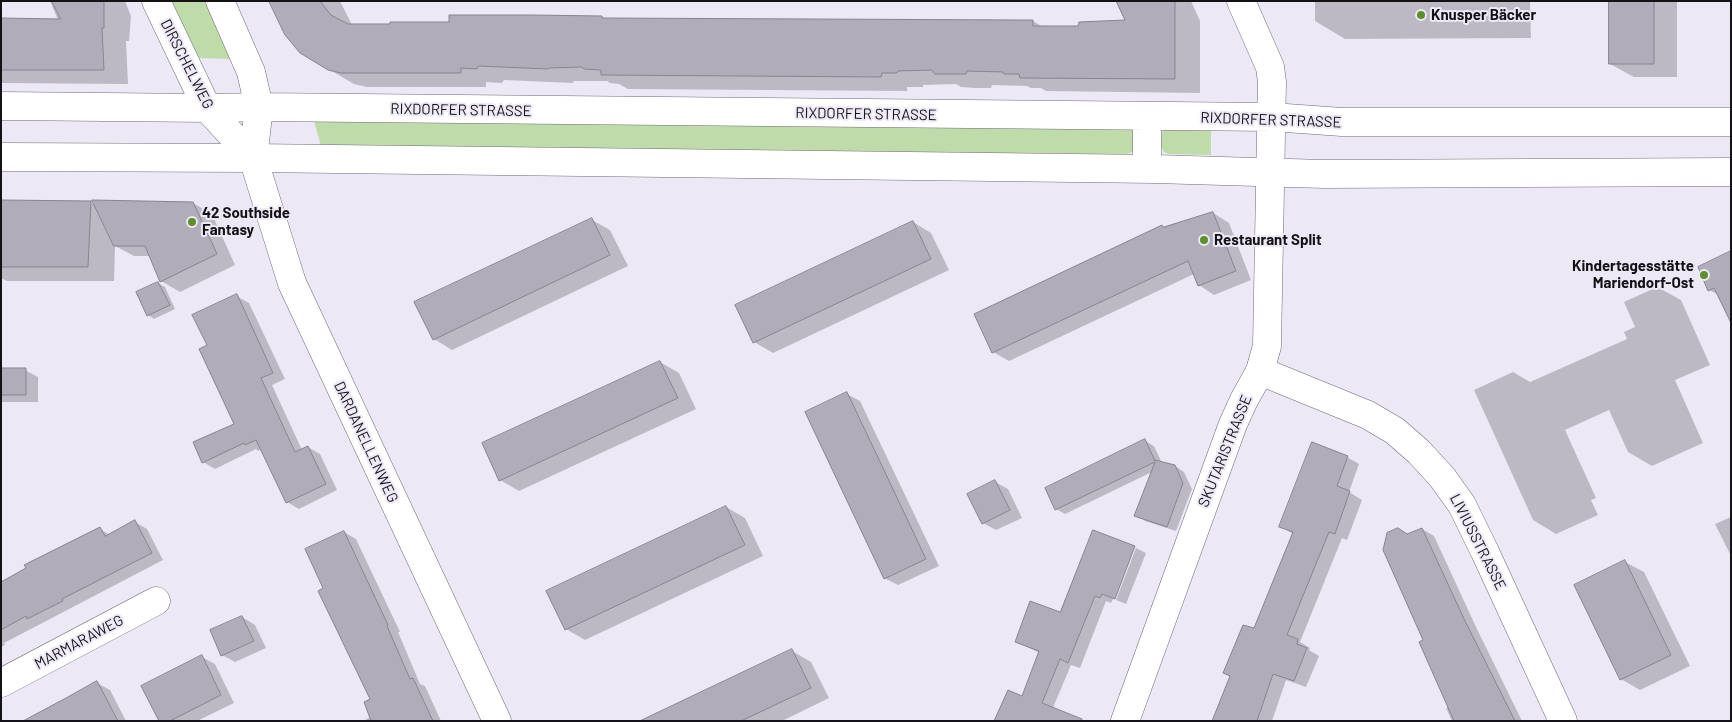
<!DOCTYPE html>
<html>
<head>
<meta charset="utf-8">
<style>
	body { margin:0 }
	#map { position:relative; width:1732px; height:722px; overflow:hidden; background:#ede8f6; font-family:Barlow,sans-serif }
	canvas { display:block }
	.frame { position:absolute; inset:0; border:2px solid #141217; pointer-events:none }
</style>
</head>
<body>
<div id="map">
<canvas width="1732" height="722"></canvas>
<div class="frame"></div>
</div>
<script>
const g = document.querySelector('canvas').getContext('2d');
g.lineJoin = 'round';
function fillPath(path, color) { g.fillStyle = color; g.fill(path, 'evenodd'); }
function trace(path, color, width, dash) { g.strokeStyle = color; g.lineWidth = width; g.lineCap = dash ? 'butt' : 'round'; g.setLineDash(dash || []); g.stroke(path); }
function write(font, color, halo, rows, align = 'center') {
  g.font = font + ' Barlow,sans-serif'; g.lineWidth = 4; g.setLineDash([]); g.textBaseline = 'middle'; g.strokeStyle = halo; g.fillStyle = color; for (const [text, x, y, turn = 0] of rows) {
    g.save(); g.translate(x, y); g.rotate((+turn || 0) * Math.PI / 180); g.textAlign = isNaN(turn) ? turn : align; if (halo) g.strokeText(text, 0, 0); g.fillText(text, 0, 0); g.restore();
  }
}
fillPath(new Path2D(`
	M169,1H205L230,59L194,58Z
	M313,118L1135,129V151L1127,154L322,149Z
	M1167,128H1211V155L1168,154L1164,152L1161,146L1162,132Z`), '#bedba9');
fillPath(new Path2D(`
	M50,1H125L131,16L129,41H126L128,84L1,83V20H58Z
	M271,1H340L352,25L451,23L602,17L605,19L1033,21L1043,27H1080L1125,21L1116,1H1191L1200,21V93L1046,91L1041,88H1031L1027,86L992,85L991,88H975L961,87L956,84L923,85V87H907V91L628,89L619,84L610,83L607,81H574L573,83L504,80L502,83L486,82V87H367L354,84L306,56Z
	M1315,1H1530L1531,38L1345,39L1315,21Z
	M1610,1H1677V77H1634L1610,64Z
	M1,201L90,202L96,205L193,203L212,214L235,265L180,292L161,281L151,256H134L115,246L114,281H7L1,278Z
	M1213,213L1229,223L1251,280L1214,295L1199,285L1194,274L1009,361L993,352Z
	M592,220L610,230L628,266L452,350L434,339Z
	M913,222L931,233L949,270L773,353L754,342Z
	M1731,253L1719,295L1709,290Z
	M158,283L165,287L175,309L154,319L148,315Z
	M1657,287L1681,300L1710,365L1675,380L1703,443L1652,466L1628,452L1609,410L1565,430L1596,498L1591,500L1598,515L1556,534L1533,520L1474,390L1513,372L1530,382L1627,339L1624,332L1635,327L1624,302Z
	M236,296L249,303L285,379L272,385L302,450L308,447L320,454L337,490L299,509L287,502L262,449L258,451L256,449L215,469L203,462L236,424L208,346Z
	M660,362L679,373L696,409L519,491L500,480Z
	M1,370H25L38,377V402H1Z
	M847,394L860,401L939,566L898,585L884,578Z
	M1145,441L1154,446L1162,463L1175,466L1184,472L1192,489L1176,531L1145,521L1136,515L1152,472L1065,514L1056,509Z
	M1347,457L1359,464L1349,492L1362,500L1347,540L1342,538L1300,642L1310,648L1309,650L1319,656L1306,687L1286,680L1272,721H1213L1255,630L1293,534L1281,526Z
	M995,482L1008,489L1022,518L996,530L983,523Z
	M726,507L745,518L763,556L585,640L566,629Z
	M1731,517V556L1715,524Z
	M135,522L147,529L163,560L4,643L5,645L1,647V583L100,529L110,535Z
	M1422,529L1434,536L1477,629L1522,721H1452L1446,708L1449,707L1424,641L1408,535Z
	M344,532L356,539L400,632H398L420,684L425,686L441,721H367L366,719L371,717L372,700L325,589Z
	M1134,547L1113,599L1111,603L1106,601L1080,668L1071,665L1052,710L1023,697L1040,653L1016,642L1060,614Z
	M1136,548L1146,553L1126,604L1116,600Z
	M1625,562L1644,572L1690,666L1640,690L1621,679Z
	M242,617L255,625L266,648L235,662L222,655Z
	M792,651L811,662L829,698L782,721H643Z
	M202,657L215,664L234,703L197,721H160Z
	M97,683L110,690L126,721H26Z`), '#0003');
const building = new Path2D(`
	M52,1H104V28H102L104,70H1V18L60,19Z
	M269,1H320L331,15L348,24H390V22H449V15H531L602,16V18L1019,20H1033V26H1078L1079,22L1125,20L1116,1H1175V79L1020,78L1019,74H1004L1003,72L967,71L966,74H935L932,70L898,71L897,73H882L881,77L601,75V70L584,69L582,67L549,68L548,69L478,66L477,69L461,68V73H341L328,70L300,53L285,35Z
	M1609,1H1654V64H1609Z
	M1,200L91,201L88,267H1Z
	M92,200L193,202L217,254L160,282L145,246H114Z
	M1213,212L1236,271L1198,286L1188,261L992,353L974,314L1162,225L1163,227Z
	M592,218L610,255L433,340L414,302Z
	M913,221L931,259L753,343L735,305Z
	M1731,251V323L1714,288L1708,291L1698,267Z
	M158,282L170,305L147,316L136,292Z
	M237,294L273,373L261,378L295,452L308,446L326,484L286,503L256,440L245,445L244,443L202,463L193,442L234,424L199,349L207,345L192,315Z
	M660,361L678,398L499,481L482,443Z
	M1,368H26V395H1Z
	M847,392L926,559L884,579L805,412Z
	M1145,439L1155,461V460L1175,465L1183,483L1167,527L1134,516L1155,462L1055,510L1045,488Z
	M1312,442L1348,456L1337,486L1350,491L1335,534L1329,532L1287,635L1298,639L1297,644L1307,648L1294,681L1273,674L1257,721H1212L1230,676L1223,673L1243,625L1254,628L1293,532L1279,527Z
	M995,480L1010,510L982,524L967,494Z
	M726,506L745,545L565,630L546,591Z
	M135,520L152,553L62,599L63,601L27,619L26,616L1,630V582L26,568L24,565L100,527L105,536Z
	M1398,528L1407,534L1422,528L1465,621L1515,721H1454L1419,642L1423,640L1383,550L1387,533Z
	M1093,530L1135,546L1115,599L1102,594L1100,598L1095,596L1068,663L1060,659L1042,703L1082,719V721H994L1008,690L1022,696L1039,651L1015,642L1030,601L1060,612Z
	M344,531L388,625L387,626L410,679L413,678L433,721H371L364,702L370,699L318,591L323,588L305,549Z
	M1625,560L1671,655L1620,680L1574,585Z
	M242,616L254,641L221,656L210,630Z
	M792,649L811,688L741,721H640Z
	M202,655L221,695L170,721H159L141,686Z
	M97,681L118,721H23L66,698Z`);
fillPath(building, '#b0acb9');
trace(building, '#878390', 1);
const minor = new Path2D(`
	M156,1L207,108L253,158
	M220,1L251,72L259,107L253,158L292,283L497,721
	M1,106L207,108L259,107L1272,117L1342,122H1731
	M1,157L253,158L1155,169L1324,174L1731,172
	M1147,169V117
	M1260,371L1368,415L1395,431L1419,452L1442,477L1462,505L1485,552L1563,721
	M1,683L156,601
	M1125,721L1233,424L1244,400L1260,371L1267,346L1272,82L1270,67L1241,1`);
trace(minor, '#6e6a76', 29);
trace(minor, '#fff', 28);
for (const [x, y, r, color] of [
	[1421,15,5,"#5e9028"],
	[192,222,5,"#5e9028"],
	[1204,240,5,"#5e9028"],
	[1704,275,5,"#5e9028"]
]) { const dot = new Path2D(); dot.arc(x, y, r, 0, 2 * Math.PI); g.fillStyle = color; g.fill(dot); trace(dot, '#ede8f6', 2); }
write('bold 15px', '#141217', '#ede8f6', [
	["Knusper Bäcker",1431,15],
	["42 Southside",202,213],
	["Fantasy",202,230],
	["Restaurant Split",1214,240],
	["Kindertagesstätte",1694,266,"right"],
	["Mariendorf-Ost",1694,283,"right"]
], 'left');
write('15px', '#141217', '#ede8f6', [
	["DIRSCHELWEG",187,64,63],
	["RIXDORFER STRASSE",461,110,1],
	["RIXDORFER STRASSE",866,114,1],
	["RIXDORFER STRASSE",1271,120,2],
	["DARDANELLENWEG",366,442,65],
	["SKUTARISTRASSE",1225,451,-68],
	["LIVIUSSTRASSE",1478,542,63],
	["MARMARAWEG",79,642,-28]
]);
</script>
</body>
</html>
